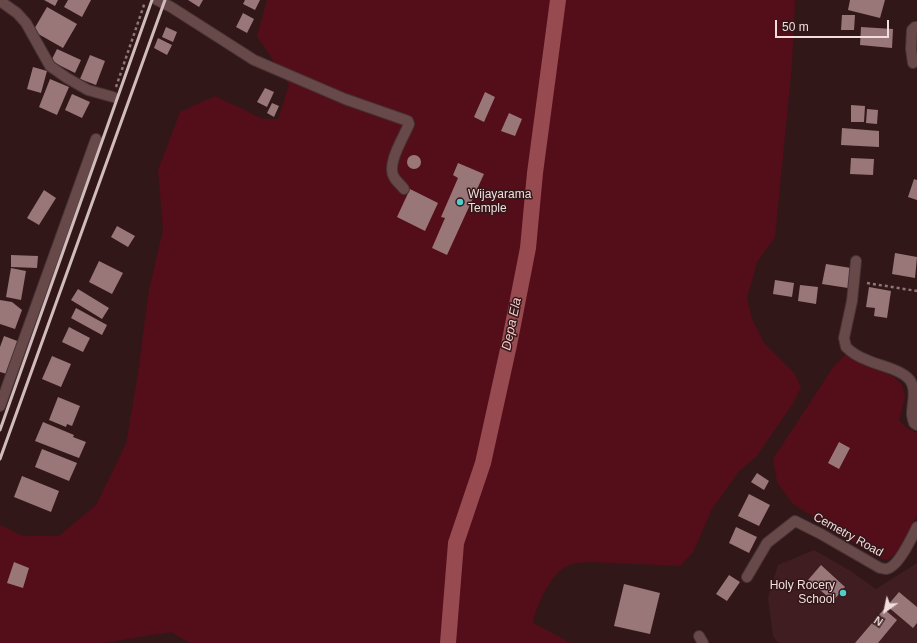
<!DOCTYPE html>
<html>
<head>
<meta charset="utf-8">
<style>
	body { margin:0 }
	#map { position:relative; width:917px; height:643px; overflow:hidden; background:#321719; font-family:Helvetica,sans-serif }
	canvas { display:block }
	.north { position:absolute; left:865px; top:591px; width:40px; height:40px; -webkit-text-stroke:3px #321719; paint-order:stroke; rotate:213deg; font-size:11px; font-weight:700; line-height:16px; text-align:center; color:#f1ddde }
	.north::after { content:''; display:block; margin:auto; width:14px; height:18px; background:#f1ddde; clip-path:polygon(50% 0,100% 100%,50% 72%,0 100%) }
	.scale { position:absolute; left:775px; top:20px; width:114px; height:18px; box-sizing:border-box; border:2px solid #f1ddde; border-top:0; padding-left:5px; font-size:12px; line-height:14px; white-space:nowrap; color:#f1ddde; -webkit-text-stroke:3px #321719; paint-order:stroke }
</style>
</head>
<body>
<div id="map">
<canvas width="917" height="643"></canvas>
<div class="north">N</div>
<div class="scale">50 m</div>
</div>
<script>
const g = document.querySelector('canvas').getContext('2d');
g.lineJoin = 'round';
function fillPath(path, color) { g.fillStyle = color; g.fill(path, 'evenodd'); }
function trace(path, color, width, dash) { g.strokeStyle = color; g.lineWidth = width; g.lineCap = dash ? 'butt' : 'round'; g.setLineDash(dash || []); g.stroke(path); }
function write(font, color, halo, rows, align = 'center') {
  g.font = font + ' Helvetica,sans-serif'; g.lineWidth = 3; g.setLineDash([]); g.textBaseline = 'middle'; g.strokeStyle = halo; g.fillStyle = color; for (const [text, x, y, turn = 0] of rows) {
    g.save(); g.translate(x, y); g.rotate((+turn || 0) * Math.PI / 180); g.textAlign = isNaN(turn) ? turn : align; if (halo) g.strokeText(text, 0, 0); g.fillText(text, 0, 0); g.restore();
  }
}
fillPath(new Path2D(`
	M814,550L849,570L876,589L917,563V643H778L773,636L768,598L778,565Z`), '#3f1d20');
fillPath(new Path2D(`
	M267,0H795L792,64L775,237L757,262L747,298L752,319L764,343L794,373L801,387L792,405L756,457L739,471L712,509L693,552L680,566C659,565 637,564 616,563C601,563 584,560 570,565C552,570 536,606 533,623L571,643H190L171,632L104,643H0V525L23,536H59L96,505L126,444L138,373L149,290L163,230L158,170L180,112L215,96L263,119H278L289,85L257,36Z
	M845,355L894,377L902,385L905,396L899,421L907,428L917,433V515L898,552L887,560L879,558L793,504L777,482L773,459L834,366Z`), '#530e1a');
trace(new Path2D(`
	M448,643L456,543L483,463L509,345L528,248L535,173L558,0`), '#974a50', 16);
fillPath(new Path2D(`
	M44,0H58L55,6Z
	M68,0H91L82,17L64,7Z
	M188,0H203L199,7Z
	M245,0H260L255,10L243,4Z
	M850,0H885L880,18L848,10Z
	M47,7L77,24L63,48L33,31Z
	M243,13L254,19L247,33L236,27Z
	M842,15H855L854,30H841Z
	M166,27L177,32L173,42L162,37Z
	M861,27L893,29L892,48L860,45Z
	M158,38L172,45L167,55L154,48Z
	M57,49L81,60L75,73L51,61Z
	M90,55L105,61L96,85L80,79Z
	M33,67L47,71L41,93L27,89Z
	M50,79L69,87L57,115L39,107Z
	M265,88L274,92L267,107L257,102Z
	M485,92L495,97L484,122L474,117Z
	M72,94L90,102L82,118L65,110Z
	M272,103L279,106L274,117L267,113Z
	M851,105L865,106L864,122H851Z
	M867,109L878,110L877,124L866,123Z
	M509,113L522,119L515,136L501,131Z
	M842,128L879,131V147L841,145Z
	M407 162a7 7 0 1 1 14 0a7 7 0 1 1-14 0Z
	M851,158L874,159L873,175L850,174Z
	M458,163L484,174L447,255L432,248L445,218L441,217L458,178L453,175Z
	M914,179L917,180V200L908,197Z
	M410,189L438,203L425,231L397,217Z
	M44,190L56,198L39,225L27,218Z
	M117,226L135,236L128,247L111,237Z
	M895,253L917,257L915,278L892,274Z
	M11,255L38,256L37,268L11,267Z
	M99,261L123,273L112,294L89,282Z
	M826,264L851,268L848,288L822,284Z
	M11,268L26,271L21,300L6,297Z
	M775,280L794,283L792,297L773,294Z
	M800,285L818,287L816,304L798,301Z
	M869,287L891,291L887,318L874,316L875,308L866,307Z
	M78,289L109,308L102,319L71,300Z
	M0,300L12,302L22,310L15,329L0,324Z
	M76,308L107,325L102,335L71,318Z
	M69,327L90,338L83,352L62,342Z
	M4,336L20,342L7,374L0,372V347Z
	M52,356L71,364L61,387L42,379Z
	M58,397L80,406L72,426L67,424L66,427L49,420Z
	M43,422L74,435L73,437L86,442L79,458L35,441Z
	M839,442L850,448L839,469L828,463Z
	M42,449L77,463L69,481L35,467Z
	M757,473L769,481L764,490L751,482Z
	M22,476L59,491L51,512L14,497Z
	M749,494L770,505L759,526L738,516Z
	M736,527L757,537L749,553L729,543Z
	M14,562L29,568L23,588L7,583Z
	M821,565L845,587L833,601L808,580Z
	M729,575L740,582L727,601L716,594Z
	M624,584L660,593L650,634L614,626Z
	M899,592L917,607V623L913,628L887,606Z
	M884,609L897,620L878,643H855Z`), '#997778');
const minor = new Path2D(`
	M157,0L171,7L254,60L345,99L408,121L409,124C404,137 386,164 394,177C396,181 401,185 404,189
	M0,1L17,13L26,23L50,66L67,78L88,90L113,97
	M913,63L911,49L912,30L915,27H917
	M856,261L852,301L844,338L846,347C852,353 859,357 867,360C879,366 907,370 912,384C916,393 912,404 912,414C912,417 913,420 914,423L917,425
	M0,406L96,139
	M747,577L767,543L795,521L821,534L880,568C882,568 884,569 886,569C898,568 912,537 917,527
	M699,636L703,643`);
trace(minor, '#483335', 12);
trace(new Path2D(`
	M116,87L145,2
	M867,283L917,291`), '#8e7678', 2.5, [3, 3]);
trace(minor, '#68494a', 10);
trace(new Path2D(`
	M0,430L152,0
	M0,459L165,0`), '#d1bcbd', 3);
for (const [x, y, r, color] of [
	[460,202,4,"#52cdcc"],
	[843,593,4,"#52cdcc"]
]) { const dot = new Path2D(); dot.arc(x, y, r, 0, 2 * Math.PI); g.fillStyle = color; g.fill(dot); trace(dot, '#321719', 1.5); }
write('12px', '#f1ddde', '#321719', [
	["Wijayarama",468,195],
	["Temple",468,209],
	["Holy Rocery",835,586,"right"],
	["School",835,600,"right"]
], 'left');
write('12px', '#f1ddde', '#321719', [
	["Cemetry Road",848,535,29]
]);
write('italic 13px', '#facbcc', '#321719', [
	["Depa Ela",512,324,-78]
]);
</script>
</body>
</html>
